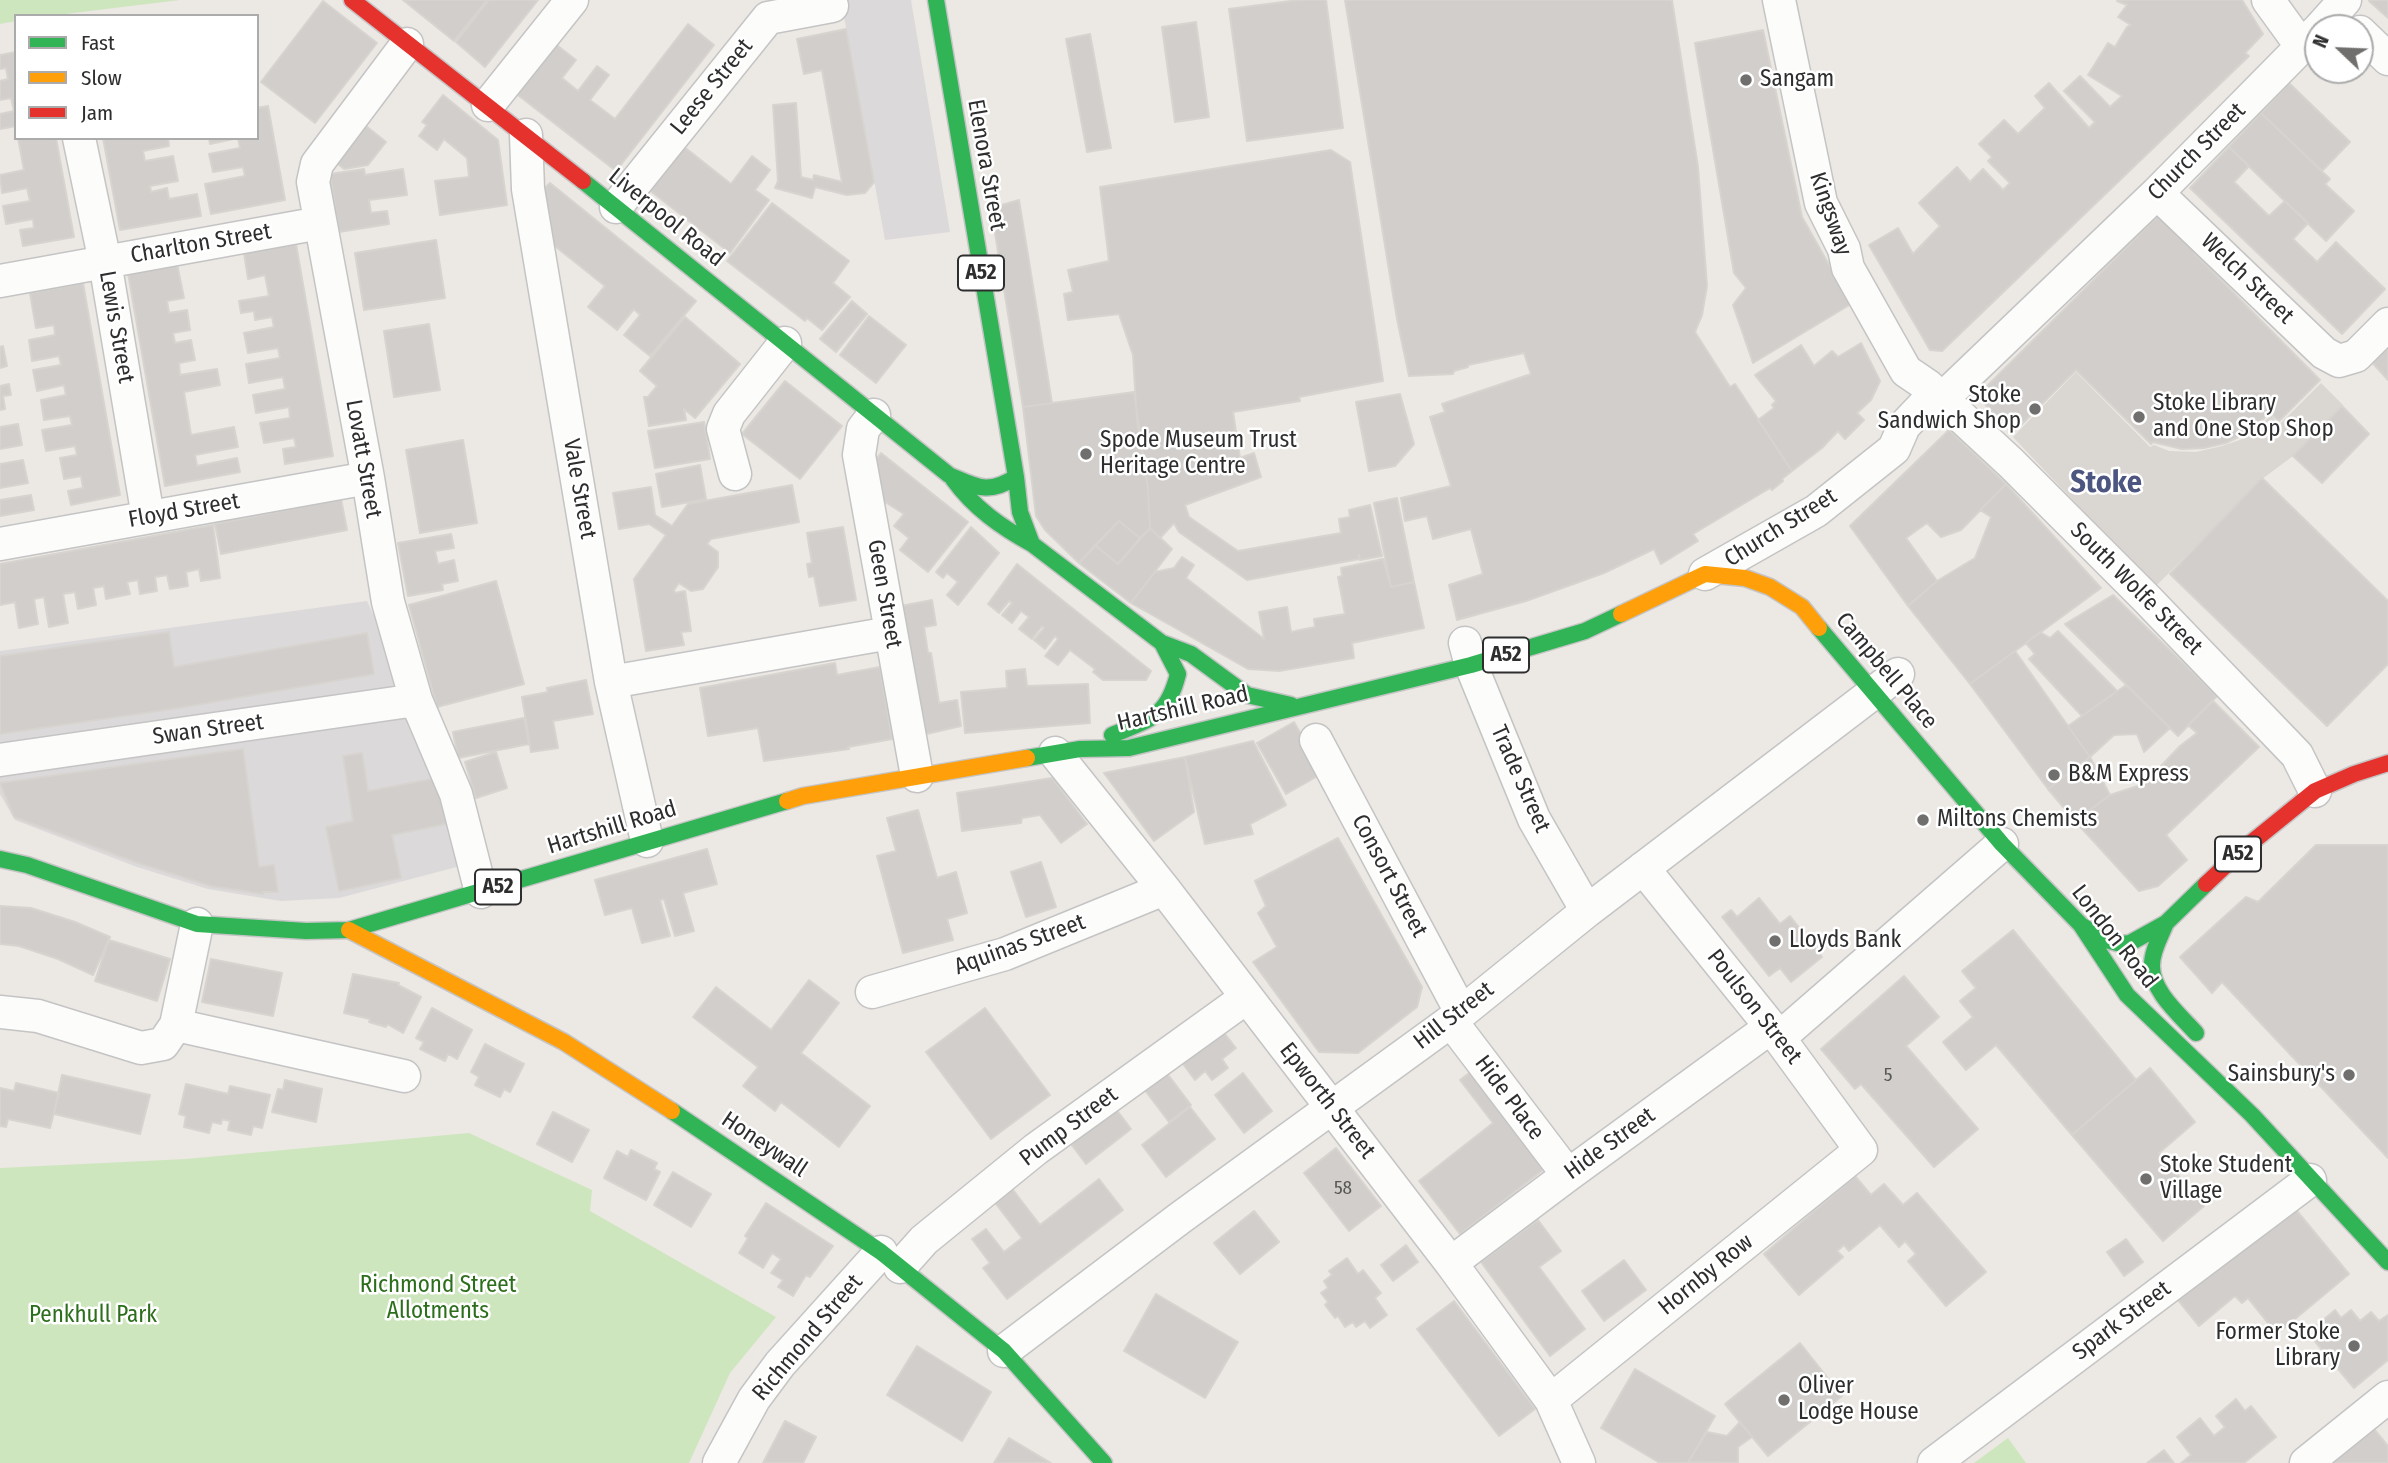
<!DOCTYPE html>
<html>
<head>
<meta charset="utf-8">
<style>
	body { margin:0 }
	#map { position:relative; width:2388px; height:1463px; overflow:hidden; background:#ece8e4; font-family:"Fira Sans Condensed",sans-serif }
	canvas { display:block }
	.legend { position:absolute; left:14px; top:14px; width:245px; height:126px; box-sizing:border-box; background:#fff; border:2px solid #ababab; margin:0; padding:9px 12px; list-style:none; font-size:21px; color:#2e2e2e }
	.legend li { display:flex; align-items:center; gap:14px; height:35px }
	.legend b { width:35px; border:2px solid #ababab }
	.north { position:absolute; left:2304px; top:14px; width:70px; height:70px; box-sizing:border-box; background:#fff; border:2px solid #ababab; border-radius:50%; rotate:293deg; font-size:19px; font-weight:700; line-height:28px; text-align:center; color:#2e2e2e }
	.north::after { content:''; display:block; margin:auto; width:24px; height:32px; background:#706f6e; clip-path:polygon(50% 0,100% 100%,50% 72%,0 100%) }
</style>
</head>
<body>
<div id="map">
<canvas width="2388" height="1463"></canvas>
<ul class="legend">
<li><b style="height:9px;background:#30b455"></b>Fast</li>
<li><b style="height:9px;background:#ff9f0a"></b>Slow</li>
<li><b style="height:9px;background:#e5322d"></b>Jam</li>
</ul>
<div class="north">N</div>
</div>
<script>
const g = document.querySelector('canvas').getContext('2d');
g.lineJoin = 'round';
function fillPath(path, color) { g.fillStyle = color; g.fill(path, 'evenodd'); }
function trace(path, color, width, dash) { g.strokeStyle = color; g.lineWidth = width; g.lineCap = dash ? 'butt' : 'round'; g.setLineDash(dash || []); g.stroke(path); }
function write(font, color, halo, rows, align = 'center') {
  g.font = font + ' "Fira Sans Condensed",sans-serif'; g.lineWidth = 5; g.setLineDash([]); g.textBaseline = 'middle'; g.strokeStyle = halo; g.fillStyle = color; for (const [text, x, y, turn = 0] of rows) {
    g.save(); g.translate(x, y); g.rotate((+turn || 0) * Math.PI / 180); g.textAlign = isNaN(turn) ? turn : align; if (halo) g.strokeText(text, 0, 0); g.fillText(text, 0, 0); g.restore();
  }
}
fillPath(new Path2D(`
	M841,0H911L950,232L885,240Z
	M367,601L443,768L464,865L339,898L281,901L208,889L137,867L15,820L0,794V651Z`), '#dcd9db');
fillPath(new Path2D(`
	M0,0H180L49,16H16V21L0,24Z
	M469,1133L592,1190L590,1211L776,1317L730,1373L689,1463H0V1168L186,1159Z
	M2008,1438L2026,1463H1974Z`), '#cee6be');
fillPath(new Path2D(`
	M2076,372L2150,447L2154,445L2169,451L2196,452L2222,446L2240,440L2257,429L2271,415L2279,425L2321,383L2343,405L2293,456L2262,479L2155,587L2013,437Z`), '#dad6d2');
const building = new Path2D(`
	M403,0H487L454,41Z
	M489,0H538L485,67L456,42Z
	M1298,0H1326L1343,128L1247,141L1229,9Z
	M1345,0H1672L1698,167L1707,286L1702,315L1695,332L1730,387L1735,384L1792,471L1782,479L1783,481L1772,490L1770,488L1693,534L1698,541L1661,564L1654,549L1604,573L1526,601L1457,620L1449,585L1483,574L1471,529L1433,539L1427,516L1405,521L1401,498L1451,486L1430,417L1445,412L1442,404L1531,374L1524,353L1468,365V367L1454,371L1453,374L1409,376L1397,319Z
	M2120,0H2242L2263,34L2245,53L2249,56L1942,351L1930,350L1869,245L1898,228L1913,254L1940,226L1919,203L1957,167L1970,182L1983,169L2003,190L2010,183L1988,161L1992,157L1979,144L2004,120L2018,134L2045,108L2035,96L2049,83L2089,128L2095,122L2064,91L2080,76L2110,107L2122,96L2088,75L2108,43L2115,47L2127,27L2131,25L2118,17L2127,5L2117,1Z
	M2388,0V18L2369,1V0Z
	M323,1L377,43L315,123L261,82Z
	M1196,22L1209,117L1175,122L1162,27Z
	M688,24L714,45L616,171L514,92L554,43L576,60L562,78L578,91L597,66L609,75L590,100L615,119Z
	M846,29L874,182L865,193L847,195L815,187L812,198L775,188L778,181L773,105L796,103L801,177L813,180L814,175L842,182L822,70L804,74L797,39Z
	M1763,30L1802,217L1851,304L1753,363L1733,305L1746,288L1734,273L1695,43Z
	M1090,34L1111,148L1087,152L1066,39Z
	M16,52V126L0,129V114L14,111L11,98L0,100V81L8,79L6,68L0,69V55Z
	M2289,83L2350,142L2322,171L2261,113Z
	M443,95L498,140L507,205L440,215L435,181L469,177L467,158L444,139L437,150L419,136L427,125L422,122Z
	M268,106L285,200L211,214L205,184L245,176L243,167L213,172L209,154L240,148L238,138L210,144L209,138H257V108Z
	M2261,113L2330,179L2325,184L2354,211L2326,241L2229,147Z
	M366,126L386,142L368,165L344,169L337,163Z
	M18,138H56L74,237L23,246L20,230L34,228L33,219L6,224L3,206L30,201L27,188L2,193L0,175L24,170Z
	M103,138H168L169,146L143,151L145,161L173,156L178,181L150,186L151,192L167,188L169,199L197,194L201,216L120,230Z
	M683,146L731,184L752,156L770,170L755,190L769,200L730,253L648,189Z
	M2229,147L2249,166L2234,182L2269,216L2285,201L2308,223L2293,239L2317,262L2336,242L2385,289L2342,334L2190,188Z
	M1331,150L1350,162L1383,381L1299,397L1300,401L1233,412L1240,458L1254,453L1261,477L1185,505L1189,517L1238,551L1341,533L1339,519L1350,517L1349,510L1370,505L1382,556L1360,560L1359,555V559L1247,580L1179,532L1174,523L1160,538L1150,528L1148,489L1137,420L1133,355L1119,314L1068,320L1064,294L1073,292L1068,270L1109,261L1100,187Z
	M364,169L365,175L403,169L407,195L369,200L371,213L387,211L389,224L339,232L330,174Z
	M550,183L696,301L650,356L624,335L640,315L634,309L617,330L588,307L605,286L551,243L544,189Z
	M1019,200L1052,403L1023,407L991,208Z
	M772,203L849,261L833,283L850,297L822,330L807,318L805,321L727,261Z
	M2161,213L2197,249L2194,253L2320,380L2279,421L2270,413L2248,432L2226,443L2204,448L2182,449L2153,442L2151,444L2076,370L2013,433L1977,396Z
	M436,240L445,298L364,310L355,253Z
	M296,244L333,456L285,464L283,449L296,447L294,438L264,443L260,423L290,418L289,407L256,413L253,395L285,389L283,377L249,383L246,364L280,358L278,348L248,353L244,333L274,327L272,317L255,320L254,311L241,313L239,301L269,296L265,275L248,279L244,253Z
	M177,264L184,298L167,301L169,313L187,310L190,330L173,333L175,343L191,340L195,360L179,363L180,375L217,369L220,385L184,392L191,435L234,427L238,447L195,455L197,466L237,458L240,472L165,486L128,273Z
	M83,283L120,495L71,505L68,491L83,488L81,476L64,479L60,458L77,455L75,446L46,451L42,430L72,425L70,416L44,420L41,400L66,395L64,385L37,391L33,370L61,365L59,356L32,361L29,340L55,335L54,325L36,328L30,293Z
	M852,301L867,314L836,352L820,339Z
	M869,316L906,345L876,383L840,355Z
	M685,317L740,364L695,418L684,409L686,420L649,426L644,397H648L657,386L640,371Z
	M429,324L440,390L394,397L384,331Z
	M2388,339V380L2368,358Z
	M1861,343L1880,381L1871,400L1857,413L1864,420L1845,439L1838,431L1822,448L1792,471L1758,420L1774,408L1772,405L1776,401L1755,375L1801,345L1814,366L1832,351L1838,357Z
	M3,346L7,366L0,368V347Z
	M785,381L842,426L800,479L742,434Z
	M9,384L11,395L3,396L5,409L0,410V386Z
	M1134,392L1148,489L1150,528L1140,538L1119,521L1079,563L1045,530L1036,516L1023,407Z
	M1400,394L1414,444L1395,466L1369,471L1356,402Z
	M2342,406L2369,434L2322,483L2293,456Z
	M704,422L710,459L655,468L648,431Z
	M18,424L22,445L0,449V427Z
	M1949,430L2006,484L1961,530L1941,537L1927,523L1906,538L1937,581L1908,606L1850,526Z
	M463,440L477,523L420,533L406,450Z
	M881,453L968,522L928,572L900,550L909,538L894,526L904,514L882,500L873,463Z
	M23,460L28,483L0,488V464Z
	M700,465L706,499L662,507L656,474Z
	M2262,478L2388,601V664L2327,726L2170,574Z
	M2006,484L2101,588L1970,684L1908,606L1937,581L1975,558L1991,517L1980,510Z
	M792,485L799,522L711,539L707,544L718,552V567L703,589L691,591L679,583L674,590L675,593L685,591L691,631L681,632L684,645L646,651L634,579L666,535L649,524L619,529L613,493L651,487L655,515L672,526L688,504Z
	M31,495L34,510L0,516V500Z
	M1397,498L1414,582L1391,587L1374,503Z
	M341,499L347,530L221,554L215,524Z
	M1119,521L1140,538L1118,564L1095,545Z
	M213,525L220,578L201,581L199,569L186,572L188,586L170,589L167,575L155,577L157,591L140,594L138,580L127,582L130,594L106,599L104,586L93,588L96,605L78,609L75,592L63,594L68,623L49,627L44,597L34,599L38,624L19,628L15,602L0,605V564Z
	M843,527L856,600L820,606L814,576L809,577L807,564L812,563L807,533Z
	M971,527L999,553L958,605L947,595L958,582L947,573L943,578L936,572Z
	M1150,528L1172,549L1131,603L1079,563L1095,545L1118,564Z
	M451,534L454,548L435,551L438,564L454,560L458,581L442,584L443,590L408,596L398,543Z
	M1182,557L1194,565L1186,578L1264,639L1259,612L1287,607L1291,632L1315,627L1314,619L1345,614L1338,577L1342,576L1341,568L1383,559L1391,587L1414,582L1424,628L1352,643L1354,658L1279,671L1248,669L1131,603L1155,572L1174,568Z
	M1017,564L1151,671L1146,680H1103L1093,672L1095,669L1070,650L1058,665L1045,656L1058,639L1055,636L1045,649L1034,640L1044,628L1042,626L1032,639L1019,629L1029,617L1021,611L1012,623L1002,615L1012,603L1009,601L999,613L988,604Z
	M496,581L524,684L437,707L409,605Z
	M2113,595L2217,696L2178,736L2065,624Z
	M932,600L936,625L924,627L928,653H931L939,703L957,700L961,726L922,735L901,606Z
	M2058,631L2117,691L2082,716L2029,659L2035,654L2026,643L2040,632L2050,638Z
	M169,632L174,667L367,633L374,674L179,708L0,734V656Z
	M2015,651L2090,757L2048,789L1970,684Z
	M835,663L837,675L880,667L892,739L848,747L849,749L764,761L758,728L708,736L700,688Z
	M1025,669L1027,686L1088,684L1090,723L965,733L961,692L1007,688L1006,671Z
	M586,680L593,714L553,721L558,748L531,752L522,697L548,692L547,688Z
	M2126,685L2170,728L2144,752L2137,734L2114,735L2090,757L2068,726Z
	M2213,701L2259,747L2166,835L2187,860L2158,886L2139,891L2075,821L2110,795L2144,784L2180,746L2197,733L2188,725Z
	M524,718L529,744L458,758L453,732Z
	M1294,722L1323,773L1286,794L1257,743Z
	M1253,741L1286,805L1250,824L1253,834L1205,844L1185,757Z
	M243,749L259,867L274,865L278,892H263V894L211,886L138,863L14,817L0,783Z
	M496,752L507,788L476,798L465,762Z
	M362,753L368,791L442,777L451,823L392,835L401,878L339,891L326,827L353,821L343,756Z
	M1185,757L1194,812L1154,841L1104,773Z
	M2090,757L2110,795L2075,821L2048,789Z
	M1052,778L1087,824L1061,843L1040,815L1022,818L1021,823L962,831L957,793Z
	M918,810L937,878L956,872L967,913L947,919L953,940L903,953L877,856L896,851L887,818Z
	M1338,838L1422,987L1417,1007L1358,1053L1319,1052L1253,962L1277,947L1258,913L1266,906L1255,881Z
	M2316,845H2388V1158L2222,982L2212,993L2180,957L2246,897L2258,902Z
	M707,849L717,884L683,893L694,931L675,936L664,899L660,900L670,936L642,943L632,908L605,915L595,880Z
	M1041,862L1056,907L1026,917L1011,872Z
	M1759,898L1780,924L1790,916L1822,957L1791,982L1780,968L1769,976L1722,917L1731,910L1737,917Z
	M0,906L31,908L75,922L110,937L93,975L58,959L19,946L0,944Z
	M2013,930L2136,1080L2072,1135L1996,1045L1966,1070L1943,1042L1973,1017L1960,1001L1976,988L1962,971Z
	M109,940L170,959L157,1001L95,981Z
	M211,959L282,973L273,1016L202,1002Z
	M353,974L399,983L398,985L421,997L403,1033L387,1024L386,1027L369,1022L370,1019L344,1013Z
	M1904,976L1939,1017L1906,1046L1978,1129L1934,1167L1861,1084L1855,1089L1821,1049Z
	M809,980L839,1003L801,1053L870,1106L839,1147L781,1102L775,1111L743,1086L758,1067L693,1017L716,987L771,1030Z
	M432,1008L472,1030L457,1059L448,1054L445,1061L420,1049L424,1042L416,1038Z
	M985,1008L1050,1095L991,1139L926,1052Z
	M1221,1029L1236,1048L1222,1059L1228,1068L1212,1080L1205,1071L1195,1080L1180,1060Z
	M485,1044L524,1064L510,1092L504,1089L500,1097L475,1085L479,1077L471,1072Z
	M2150,1068L2195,1122L2159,1153L2204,1206L2163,1241L2072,1135Z
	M1473,1070L1548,1166L1460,1234L1419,1181L1493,1123L1460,1080Z
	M1166,1072L1191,1105L1169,1122L1144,1089Z
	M1243,1073L1272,1111L1244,1133L1215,1095Z
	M62,1075L150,1095L140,1134L54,1114Z
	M285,1080L322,1089L316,1122L272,1112L278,1089L283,1090Z
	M16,1083L59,1093L50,1128L8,1119L6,1127L0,1126V1088L14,1091Z
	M186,1084L228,1094L230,1086L270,1095L262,1128L253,1126L251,1135L228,1130L230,1121L222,1119L221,1124L212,1122L209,1133L184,1127L186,1116L179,1114Z
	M1190,1107L1215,1139L1166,1177L1142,1145Z
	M1116,1109L1131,1129L1086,1164L1071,1144Z
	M553,1112L589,1130L572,1162L537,1144Z
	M1336,1148L1381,1206L1349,1231L1304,1173Z
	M631,1150L657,1163L654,1169L660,1172L646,1200L604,1178L617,1151L628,1157Z
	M673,1172L711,1194L691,1227L654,1205Z
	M1855,1176L1871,1195L1884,1184L1903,1205L1917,1193L1986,1272L1946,1306L1908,1261L1916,1254L1905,1241L1899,1247L1880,1225L1849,1251L1844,1245L1837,1251L1843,1257L1799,1295L1764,1254Z
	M1099,1179L1123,1210L1007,1299L983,1268L990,1263L972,1239L986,1229L1004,1252L1022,1238L993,1200L1010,1186L1040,1225Z
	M766,1203L833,1246L810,1277L806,1275L793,1296L778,1287L783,1280L771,1273L781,1259L772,1253L763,1268L739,1253L748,1238L745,1236Z
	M2292,1205L2349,1274L2277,1334L2248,1298L2242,1303L2235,1296L2199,1326L2178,1300Z
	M1254,1211L1279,1242L1240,1274L1214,1243Z
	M1538,1220L1561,1251L1539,1267L1585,1329L1550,1356L1481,1262Z
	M2126,1239L2143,1262L2124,1276L2107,1252Z
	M1406,1245L1418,1262L1393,1281L1381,1265Z
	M1347,1258L1358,1274L1363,1270L1381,1293L1375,1298L1387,1315L1370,1328L1365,1321L1356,1327L1353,1322L1345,1327L1338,1316L1335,1318L1325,1305L1328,1302L1321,1293L1328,1288L1324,1281L1332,1275L1329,1271Z
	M1624,1260L1646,1290L1604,1321L1582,1291Z
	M1156,1294L1238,1342L1205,1398L1124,1351Z
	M1454,1301L1535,1409L1499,1436L1417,1329Z
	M2335,1310L2341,1318L2351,1310L2360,1321L2371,1312L2379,1321L2388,1315V1360L2354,1388L2308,1333Z
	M1800,1343L1842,1396L1768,1456L1725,1404Z
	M917,1346L991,1392L962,1441L887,1395Z
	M1635,1369L1715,1416L1688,1463H1660L1601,1428Z
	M2236,1399L2245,1411L2251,1406L2276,1437L2244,1463H2181L2191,1455L2177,1437L2200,1418L2214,1436L2225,1427L2216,1416Z
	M785,1421L816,1437L803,1463H763Z
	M1740,1422L1752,1437L1738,1447V1463L1688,1462L1707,1432L1727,1436Z
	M2374,1429L2388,1446V1463H2332Z
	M1009,1438L1051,1463H994Z
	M2164,1450L2174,1463H2147Z`);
fillPath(building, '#d1cecb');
trace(building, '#d7d4d0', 2);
const street = new Path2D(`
	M1779,0L1821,203L1844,249L1848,268L1906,371L1928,386L2011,463L2146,598L2297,755L2315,791
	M2268,0L2302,47
	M2320,28L2345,0
	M2360,32L2388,59
	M407,44L317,164L313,182L368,478L388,602L416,700L456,794L481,892
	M488,105L572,0
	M526,135L528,189L611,682L647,841
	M79,138L105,262L148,517
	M2157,193L2324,353L2339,361L2356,356L2388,324
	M616,207L768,18L832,6
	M0,281L320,223
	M874,415L863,429L859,455L917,776
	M735,474L723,429L729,414L785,343
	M0,544L368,478
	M1705,574L1816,511L1894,449L1904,426L1925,404L1942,399L2157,193L2318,30
	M1465,643L1471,665L1534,819L1587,911
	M611,682L890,633
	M1316,740L1461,1012
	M1055,753L1164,889L1451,1263L1551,1400L1579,1463
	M0,760L416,700
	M872,992L1005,954L1164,889
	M0,1012L38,1016L141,1048L163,1044L176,1025L404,1076
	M1451,1021L1568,1175
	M176,1025L197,924
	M1779,1038L2002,844
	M1451,1263L1568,1175L1771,1027
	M900,1267L924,1240L1036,1149L1247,997
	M1004,1351L1180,1218L1451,1021L1587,911L1898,674
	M1551,1400L1861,1150L1771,1027L1643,868
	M719,1463L754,1399L780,1364L881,1252
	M1934,1463L2310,1180
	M2306,1463L2388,1397`);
const fast = new Path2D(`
	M936,0L1016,477L1020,512L1032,544L1162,643L1191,654L1247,695L1291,705
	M583,181L949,475C977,487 988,495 1016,477
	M953,479C974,508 1001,527 1032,544
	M1819,628L2002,844L2081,925L2106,940L2121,944L2130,943L2166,923L2206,884
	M1112,735C1150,719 1167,718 1178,674L1162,643
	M1027,758L1080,749L1129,748L1471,665L1585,631L1621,614
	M0,859L27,865L197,924L306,931L349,930L787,801
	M2166,923C2161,936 2152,950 2152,965C2151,991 2180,1015 2196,1033
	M2081,925L2127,995L2252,1115L2388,1262
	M672,1111L881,1252L1004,1351L1104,1463`);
const slow = new Path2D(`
	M1621,614L1705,574L1745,578L1770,587L1802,607L1819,628
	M787,801L803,796L1027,758
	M349,930L564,1042L672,1111`);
const jam = new Path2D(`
	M352,0L583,181
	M2206,884L2241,851L2315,791L2354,774L2388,763`);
trace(street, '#c5c4c5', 35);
trace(fast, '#c5c4c5', 19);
trace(slow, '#c5c4c5', 19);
trace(jam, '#c5c4c5', 19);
trace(street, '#fcfcfb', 32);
trace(fast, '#30b455', 16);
trace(slow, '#ff9f0a', 16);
trace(jam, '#e5322d', 16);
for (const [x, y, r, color] of [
	[1746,80,7,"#706f6e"],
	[2035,409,7,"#706f6e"],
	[2139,417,7,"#706f6e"],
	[1086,454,7,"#706f6e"],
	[2054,775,7,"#706f6e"],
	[1923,820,7,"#706f6e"],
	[1775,941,7,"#706f6e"],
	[2349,1075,7,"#706f6e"],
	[2146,1179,7,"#706f6e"],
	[2354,1346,7,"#706f6e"],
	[1784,1400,7,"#706f6e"]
]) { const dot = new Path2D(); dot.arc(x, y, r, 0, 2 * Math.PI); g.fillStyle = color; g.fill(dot); trace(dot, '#fff', 2.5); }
write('19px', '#585857', null, [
	["5",1888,1076],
	["58",1343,1189]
]);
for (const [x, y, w] of [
	[981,273,46],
	[1506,655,46],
	[2238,854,46],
	[498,887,46]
]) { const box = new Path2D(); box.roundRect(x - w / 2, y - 17.5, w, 35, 5); g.fillStyle = '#fff'; g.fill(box); trace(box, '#2e2e2e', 2); }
write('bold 21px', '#2e2e2e', null, [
	["A52",981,273],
	["A52",1506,655],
	["A52",2238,854],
	["A52",498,887]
]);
write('23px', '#2e2e2e', '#fff', [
	["Sangam",1760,80],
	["Stoke",2021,396,"right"],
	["Sandwich Shop",2021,422,"right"],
	["Stoke Library",2153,404],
	["and One Stop Shop",2153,430],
	["Spode Museum Trust",1100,441],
	["Heritage Centre",1100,467],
	["B&M Express",2068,775],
	["Miltons Chemists",1937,820],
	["Lloyds Bank",1789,941],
	["Sainsbury's",2335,1075,"right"],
	["Stoke Student",2160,1166],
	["Village",2160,1192],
	["Former Stoke",2340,1333,"right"],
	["Library",2340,1359,"right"],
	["Oliver",1798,1387],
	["Lodge House",1798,1413]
], 'left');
write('23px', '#2e2e2e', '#fff', [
	["Leese Street",712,87,-51],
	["Church Street",2197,152,-45],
	["Elenora Street",986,165,80],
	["Kingsway",1830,214,71],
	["Liverpool Road",666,218,39],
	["Charlton Street",201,244,-10],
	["Welch Street",2247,279,44],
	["Lewis Street",116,327,80],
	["Lovatt Street",363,459,80],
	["Vale Street",579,489,80],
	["Floyd Street",184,511,-10],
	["Church Street",1781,528,-32],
	["South Wolfe Street",2136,589,45],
	["Geen Street",884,594,80],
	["Campbell Place",1886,671,50],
	["Hartshill Road",1183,709,-13],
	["Swan Street",208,730,-8],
	["Trade Street",1520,779,66],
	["Hartshill Road",612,828,-17],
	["Consort Street",1389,876,62],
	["London Road",2114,937,52],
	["Aquinas Street",1020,945,-20],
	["Poulson Street",1754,1007,52],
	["Hill Street",1454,1016,-38],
	["Hide Place",1509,1098,53],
	["Epworth Street",1327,1101,52],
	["Pump Street",1069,1127,-37],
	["Hide Street",1610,1144,-36],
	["Honeywall",764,1145,34],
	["Hornby Row",1706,1275,-39],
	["Spark Street",2122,1321,-37],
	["Richmond Street",808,1338,-50]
]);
write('23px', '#2c6e1b', '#fff', [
	["Richmond Street",438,1286],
	["Allotments",438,1312],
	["Penkhull Park",93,1316]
]);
write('bold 30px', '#4d5680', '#fff', [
	["Stoke",2106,484]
]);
</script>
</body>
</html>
